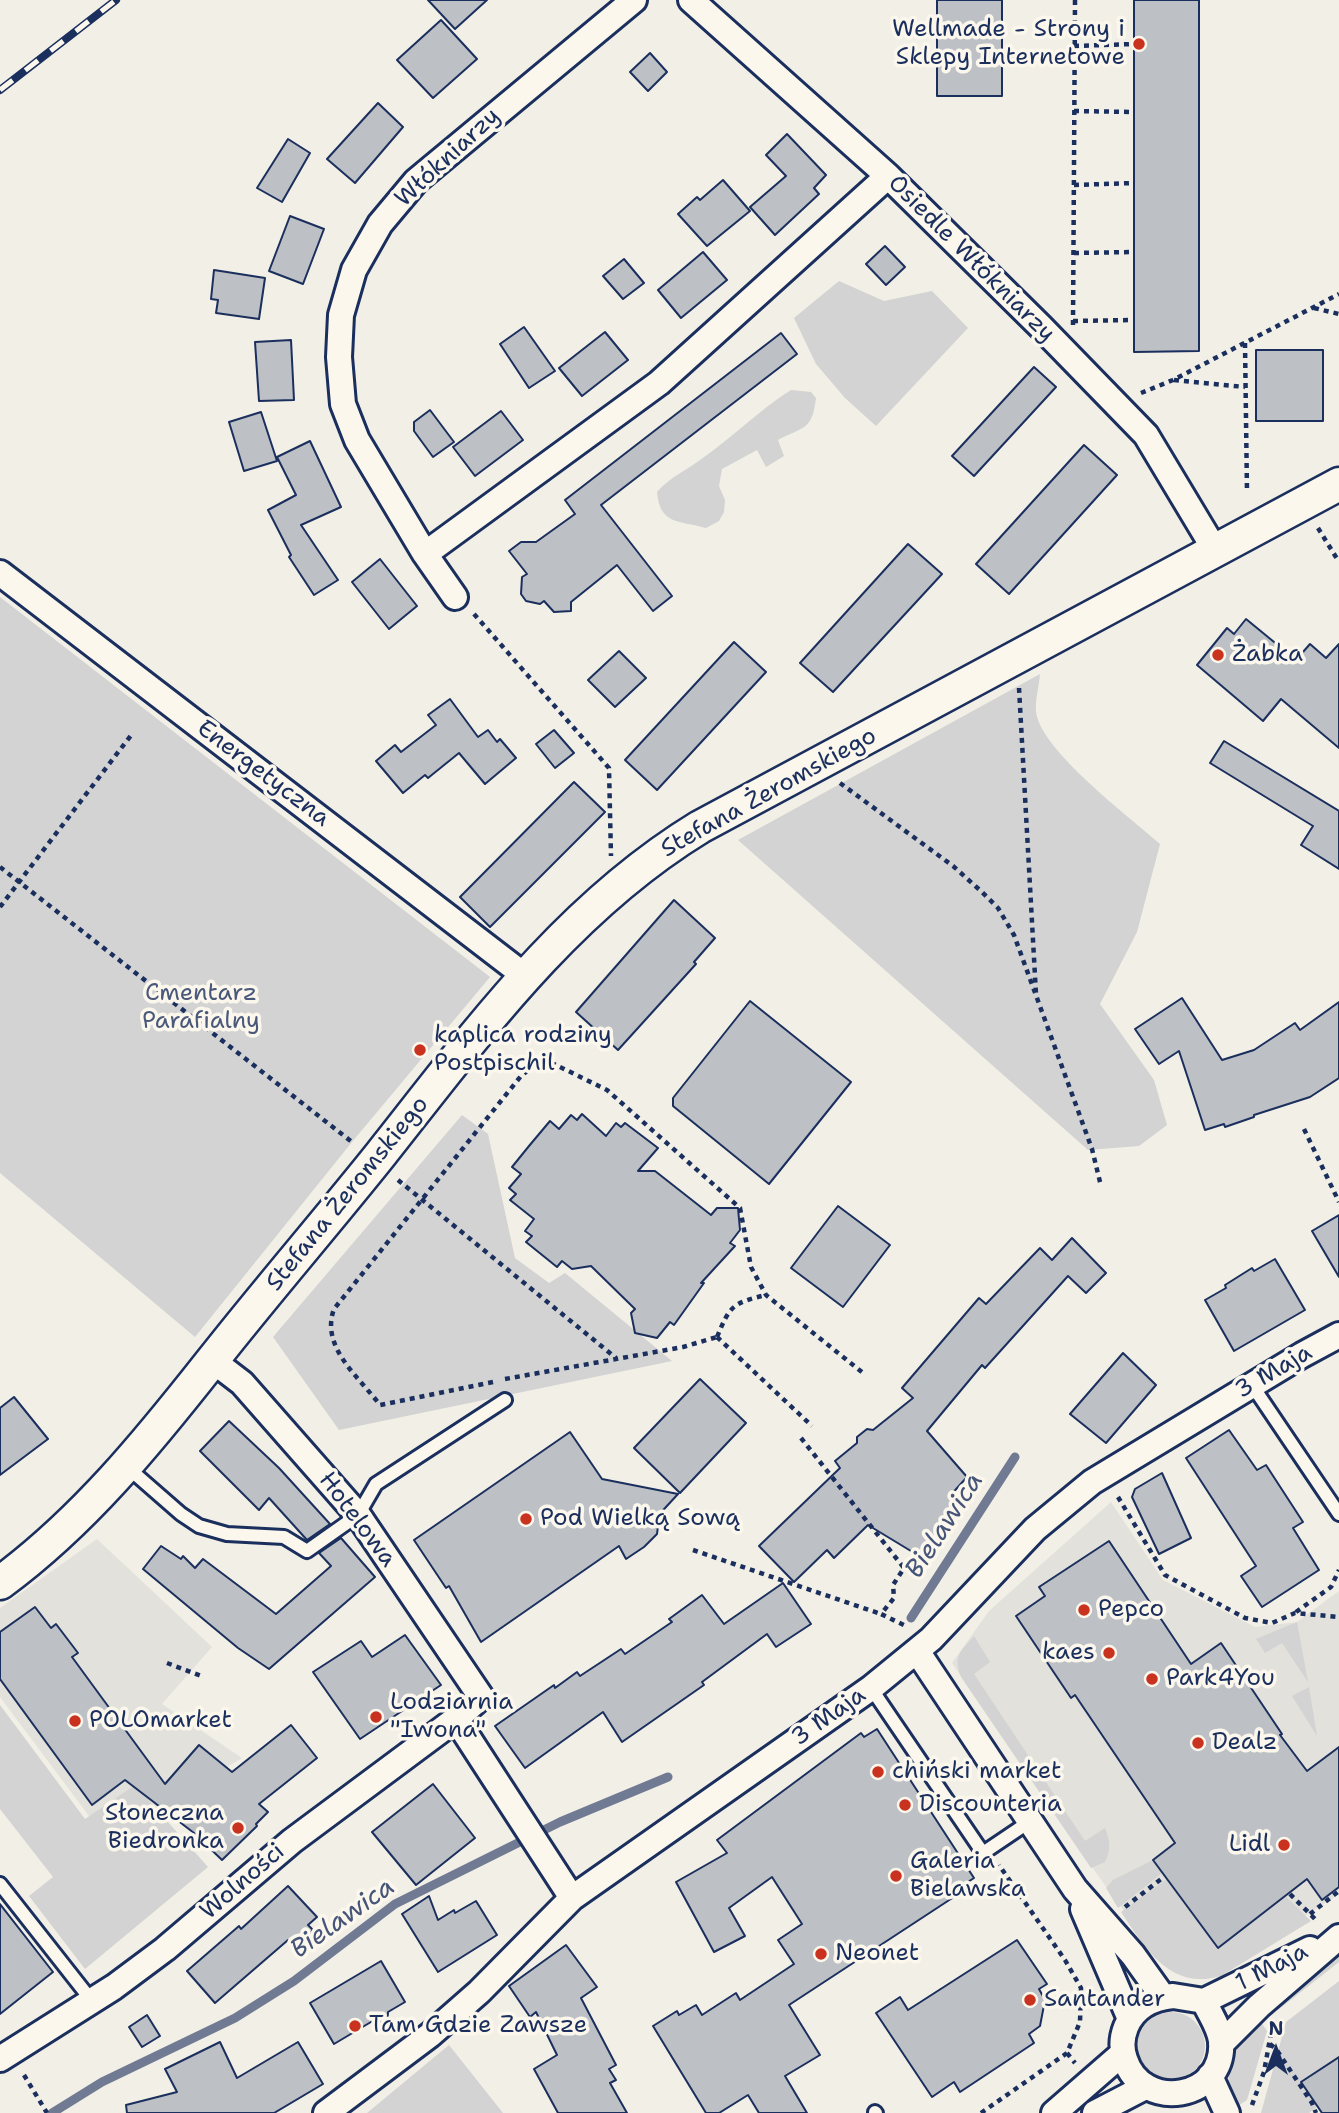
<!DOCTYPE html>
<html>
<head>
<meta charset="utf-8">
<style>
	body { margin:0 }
	#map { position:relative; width:1339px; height:2113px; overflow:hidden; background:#f2efe6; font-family:"Shantell Sans",sans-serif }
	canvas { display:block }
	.north { position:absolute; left:1241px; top:2015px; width:70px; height:70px; -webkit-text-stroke:5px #fbf7ec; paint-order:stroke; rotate:0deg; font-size:19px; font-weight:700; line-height:28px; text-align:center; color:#1b2f5e }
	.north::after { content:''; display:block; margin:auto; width:24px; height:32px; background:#1b2f5e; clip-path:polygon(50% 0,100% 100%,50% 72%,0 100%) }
</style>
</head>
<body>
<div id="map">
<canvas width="1339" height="2113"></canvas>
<div class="north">N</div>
</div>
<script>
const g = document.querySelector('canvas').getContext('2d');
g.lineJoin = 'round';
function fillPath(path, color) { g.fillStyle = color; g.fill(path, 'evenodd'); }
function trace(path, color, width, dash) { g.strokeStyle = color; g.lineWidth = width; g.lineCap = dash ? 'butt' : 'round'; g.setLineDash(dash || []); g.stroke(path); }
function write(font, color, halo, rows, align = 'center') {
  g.font = font + ' "Shantell Sans",sans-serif'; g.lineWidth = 7; g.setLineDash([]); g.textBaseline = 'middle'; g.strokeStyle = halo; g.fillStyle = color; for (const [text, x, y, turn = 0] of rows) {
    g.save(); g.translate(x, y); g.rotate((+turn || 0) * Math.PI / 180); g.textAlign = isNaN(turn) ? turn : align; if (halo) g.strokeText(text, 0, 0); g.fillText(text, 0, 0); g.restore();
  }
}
fillPath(new Path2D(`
	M1111,1502L1163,1580L1255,1627L1297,1622L1339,1591V1894L1218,1972L1157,1956L1099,1877L952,1663L989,1611Z
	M97,1539L212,1647L162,1704L242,1758L107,1840L0,1697V1608Z`), '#e2e1dc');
fillPath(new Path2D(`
	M839,281L884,301L932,291L968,328L876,426L845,398L816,364L794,318Z
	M791,390L811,392L816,398C812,431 804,426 778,440L784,456L766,467L757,450L722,469L719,486L725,500L724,512L719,521L706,528C678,520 660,525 657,492C669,478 685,471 700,460C732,438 759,410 791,390Z
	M0,597L490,977L352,1142L195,1337L0,1173Z
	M1040,674C1039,686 1035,700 1036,712C1041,751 1130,817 1160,844L1137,932L1100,1004L1154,1080L1167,1125L1139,1146L1088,1150L738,840Z
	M462,1115L488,1134L515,1258L549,1283L565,1273L672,1361L339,1430L273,1337Z
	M1297,1622L1308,1682L1282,1643L1265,1653L1256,1639Z
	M974,1636L990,1662L974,1674L1085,1841L1105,1828C1110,1841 1111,1850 1105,1862L1091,1868L961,1677C953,1656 960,1652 974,1636Z
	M1309,1687L1317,1736L1292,1696Z
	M0,1705L85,1819L135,1785L208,1867L85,1969L29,1896L53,1877L0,1809Z
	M1153,1860L1162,1873L1118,1908L1106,1888L1113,1880Z
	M1167,1879L1218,1947L1286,1897L1311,1921L1221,1976C1170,1991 1145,1948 1121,1912Z
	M1339,1955V1962L1278,2010L1274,2006Z
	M1339,1981V2067L1334,2060L1301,2082L1317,2107L1309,2113H1261L1286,2022Z
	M1137 2046a34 34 0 1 1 68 0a34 34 0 1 1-68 0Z
	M1258,2018L1267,2031L1247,2100L1233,2109C1225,2086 1228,2060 1239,2039C1243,2031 1252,2025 1258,2018Z
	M449,2045L503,2113H367Z`), '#d2d3d2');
trace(new Path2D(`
	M911,1618L1015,1457
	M52,2113L102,2082L235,2018L294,1981L395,1904L560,1822L668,1777`), '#707b93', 9);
const building = new Path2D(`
	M428,0H487L455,29Z
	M937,0H1002V96H937Z
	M1134,0H1199V351L1134,352Z
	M441,20L477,59L433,98L397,60Z
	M650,53L667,72L648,91L630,72Z
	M378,103L403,127L355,183L327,159Z
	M787,134L826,175L814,188L819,194L775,235L750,207L786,176L766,155Z
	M288,139L310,153L282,202L257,188Z
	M723,180L750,211L707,246L678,214L697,197L700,200Z
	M290,216L324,229L303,284L269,271Z
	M885,246L905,267L886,285L866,264Z
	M703,252L727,280L681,318L658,290Z
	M624,259L644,283L623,299L603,276Z
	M214,270L265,278L259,319L216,313L218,300L211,299Z
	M524,327L555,371L529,388L500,344Z
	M605,332L628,360L582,396L559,368Z
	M781,333L797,354L601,505L672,596L653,611L617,565L571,602V611L554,612L544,601L540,604L526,601L521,594L522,577L527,574L509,551L521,542H536L575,514L565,500Z
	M291,340L294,400L259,401L255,342Z
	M1256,350H1323V421H1256Z
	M1034,367L1056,387L974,476L952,456Z
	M430,410L454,442L433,457L414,431V422Z
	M501,411L523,440L475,476L453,447Z
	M261,412L277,461L244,471L229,422Z
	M310,441L341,507L301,525L338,580L314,595L289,557L291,555L268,510L296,495L277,457Z
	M1084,445L1117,475L1009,594L976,564Z
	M908,544L942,574L833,692L800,663Z
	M380,559L417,606L389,629L352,582Z
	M1246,619L1296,660L1310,644L1326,658L1339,644V748L1281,699L1263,721L1197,665L1227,628L1234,634Z
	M734,642L766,672L657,790L625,760Z
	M619,651L646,678L615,707L588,680Z
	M450,699L478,737L488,730L497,742L500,739L516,758L485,784L459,753L428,778L425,775L403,793L376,761L395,745L401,752L436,725L428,715Z
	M554,730L574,753L555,768L536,744Z
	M1224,741L1339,811V869L1301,845L1313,826L1210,763Z
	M574,782L605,812L490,927L460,897Z
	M674,900L715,938L694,962L696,964L618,1050L576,1012Z
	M1182,998L1222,1060L1254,1050L1295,1023L1300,1030L1339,1002V1078L1310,1097L1254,1115V1117L1225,1127L1224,1124L1205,1130L1179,1051L1159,1064L1135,1029Z
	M750,1001L851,1082L769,1184L673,1106V1098Z
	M582,1114L606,1136L616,1123L621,1127L625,1123L658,1148L638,1171H655L711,1215L717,1208H738L740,1230L730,1243L735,1246L701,1283H704L674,1325L670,1322L657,1338L635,1333L631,1313L635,1309L591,1266L572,1269L562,1261L557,1267L526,1242L532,1236L525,1231L534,1219L510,1200L516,1194L509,1188L521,1174L512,1167L529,1146L550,1121L559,1129L571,1115L577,1120Z
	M838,1206L890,1245L843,1307L791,1268Z
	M1339,1215V1277L1312,1231Z
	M1072,1238L1106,1273L1086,1293L1068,1276L985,1368L982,1365L927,1431L967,1477L949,1497L963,1505L929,1562L868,1525L834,1558L827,1550L794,1582L759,1546L840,1468L835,1461L857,1443V1437L867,1429L873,1430L913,1398L902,1388L979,1298L986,1304L1040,1248L1052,1260Z
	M1275,1259L1305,1310L1234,1351L1205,1300L1226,1288L1225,1285L1252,1268L1254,1271Z
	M1123,1353L1156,1385L1106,1443L1070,1414Z
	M700,1379L746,1423L680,1493L634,1448Z
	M14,1397L48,1439L0,1475V1408Z
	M229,1421L279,1468L330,1524L307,1540L269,1498L259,1510L200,1451Z
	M1229,1430L1257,1470L1266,1465L1303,1522L1293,1528L1319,1570L1262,1607L1241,1576L1256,1566L1186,1458Z
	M570,1432L602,1479L678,1494L654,1520L658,1526L657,1534L644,1547L626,1559L619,1546L481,1642L449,1586L446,1588L414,1540Z
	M1162,1473L1191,1538L1159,1554L1132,1497L1135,1489Z
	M341,1538L375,1577L269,1669L238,1648L143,1569L161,1546L181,1559L183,1556L195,1568L203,1559L276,1614L331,1566L319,1553Z
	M1109,1541L1191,1664L1221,1643L1282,1734L1280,1735L1307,1771L1339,1747V1887L1322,1900L1307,1879L1218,1948L1153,1860L1175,1843L1075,1695L1071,1698L1016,1616L1045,1596L1039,1587Z
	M783,1583L811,1624L776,1647L767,1634L702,1682L704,1685L622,1742L603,1712L525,1768L495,1726L554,1685L555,1688L577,1672L580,1676L621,1649L625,1654L672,1622L669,1619L702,1595L724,1624Z
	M35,1607L51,1628L56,1624L78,1653L72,1657L165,1784L199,1745L232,1772L291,1725L317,1758L259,1804L268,1812L256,1824L257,1826L222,1860L194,1833L125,1780L92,1805L0,1679V1632Z
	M405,1635L441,1685L360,1739L313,1672L361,1641L372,1657Z
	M877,1729L974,1878L957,1889L960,1893L789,2005L820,2055L785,2076L807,2113H759L748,2095L719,2113H706L653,2026L677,2011L679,2015L696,2005L702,2015L736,1993L740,2000L794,1964L778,1940L802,1924L772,1877L729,1908L745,1936L714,1952L676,1882L727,1853L717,1840L861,1733L864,1737Z
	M433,1784L475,1838L416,1885L372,1832Z
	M288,1886L317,1917L308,1925L313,1930L294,1947L288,1940L215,2003L187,1971L239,1926L241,1929Z
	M429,1896L438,1920L454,1910L455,1913L476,1901L497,1935L438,1972L402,1914Z
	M0,1904L53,1972L0,2014Z
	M1017,1940L1047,1984L1039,1989L1045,2000L1040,2026L1029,2034L1034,2043L960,2092L954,2082L932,2097L876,2013L900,1997L908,2010Z
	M566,1945L597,1987L581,1998L616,2065L609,2069L616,2080L610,2083L627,2113H558L534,2069L557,2055L536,2012L530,2017L509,1986Z
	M381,1961L405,2002L388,2012L387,2026L376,2019L334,2044L310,2003Z
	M147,2015L160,2036L142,2047L129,2027Z
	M220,2042L237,2078L298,2042L323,2084L274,2113H127L126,2105L177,2092L165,2069Z
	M1339,2057V2113H1322L1301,2082Z`);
fillPath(building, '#bdc0c4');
trace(building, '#1b2f5e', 2);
const service = new Path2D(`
	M1252,1385L1339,1514
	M126,1466L181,1514L199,1526L227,1534L284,1537L307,1551L358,1515L376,1484L505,1400
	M871,1688L983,1853L1029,1822
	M0,1884L92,2001
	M875,2112L876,2113`);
const minor = new Path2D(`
	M691,0L888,176L1041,327L1146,435L1215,550
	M425,554L659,383L888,176
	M0,573L525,976
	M455,597L425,554L357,440L343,404L339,357L341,315L354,270L380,224L416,181L634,0
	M917,1651L1075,1889L1133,1955L1163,1997
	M456,1719L572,1898
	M1083,1909L1130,2019
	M1173,1996L1204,2001C1210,2015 1219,2026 1221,2041C1226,2100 1142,2113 1125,2059C1121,2048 1122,2037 1126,2027C1134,2007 1152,1998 1173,1996Z
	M1204,2001L1310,1949
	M1221,2044L1259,2006L1339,1937
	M0,2059L114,1987L165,1949L292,1841L456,1719L481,1697L358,1515L242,1383L212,1360
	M1210,2076L1227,2113
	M326,2113L430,2035L479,1992L572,1898L871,1688L931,1639L1035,1529L1092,1482L1302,1355L1339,1335
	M1054,2113L1123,2053
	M1095,2113L1145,2087`);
const tertiary = new Path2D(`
	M0,1583C83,1522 148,1442 211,1362C266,1292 325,1224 381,1154C476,1034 567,908 700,827L1339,484`);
trace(service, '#1b2f5e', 18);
trace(minor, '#1b2f5e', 30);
trace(tertiary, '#1b2f5e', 37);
trace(new Path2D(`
	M1074,46L1134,44
	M1002,57L1074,53
	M1074,111L1134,112
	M1074,185L1134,183
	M1074,253L1134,252
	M1314,308L1339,314
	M1073,321L1134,320
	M1073,325L1075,0
	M1245,343L1247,493
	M1174,380L1245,387
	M1141,393L1173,380L1339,294
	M1318,528L1339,562
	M474,614L609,768L611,856
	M1019,688L1036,994
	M840,783L953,866L982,892L998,908L1014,935L1092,1149L1101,1186
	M0,867L352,1142
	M0,907L132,734
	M1304,1129L1339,1202
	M398,1180L616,1358
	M717,1337L812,1426
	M717,1337C730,1306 732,1303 766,1295
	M505,1379L683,1347L717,1337
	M493,1382L380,1405C359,1377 320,1347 334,1309L521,1076L536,1064H554L607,1090L740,1208L751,1267L766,1295L863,1373
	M801,1438L904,1568L893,1585L894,1598L881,1614L908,1627
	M1118,1497L1165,1575L1245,1618L1272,1623L1295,1613L1339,1617
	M693,1550L881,1614
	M1296,1612L1331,1587L1339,1570
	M167,1663L204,1677
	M1290,1894L1317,1921
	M1125,1907L1165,1876
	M1310,1914L1339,1891
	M1270,2044L1276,2049L1312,2103L1316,2113
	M1067,2053L1075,2063
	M24,2075L47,2113
	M1252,2105L1264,2072L1271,2033
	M981,2113L1067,2053L1080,2022L1081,1988L1065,1960L999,1865`), '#1b2f5e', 4.5, [5, 5]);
trace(service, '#fbf7ec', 12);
trace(minor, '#fbf7ec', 24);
trace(tertiary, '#fbf7ec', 32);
const rail = new Path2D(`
	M0,90L116,0`);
trace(rail, '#1b2f5e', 8);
trace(rail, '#fbf7ec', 5, [16]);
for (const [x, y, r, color] of [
	[1139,44,7,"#c8321e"],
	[1218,655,7,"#c8321e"],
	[420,1050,7,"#c8321e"],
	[526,1519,7,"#c8321e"],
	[1084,1610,7,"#c8321e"],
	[1109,1653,7,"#c8321e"],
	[1152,1679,7,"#c8321e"],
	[376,1717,7,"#c8321e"],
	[75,1721,7,"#c8321e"],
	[1198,1743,7,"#c8321e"],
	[878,1772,7,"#c8321e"],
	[905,1805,7,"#c8321e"],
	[238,1828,7,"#c8321e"],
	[1284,1845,7,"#c8321e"],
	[896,1876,7,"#c8321e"],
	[821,1954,7,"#c8321e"],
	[1030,2000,7,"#c8321e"],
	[355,2026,7,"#c8321e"]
]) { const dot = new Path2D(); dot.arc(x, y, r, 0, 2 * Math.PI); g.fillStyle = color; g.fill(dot); trace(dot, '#fbf7ec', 2.5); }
write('24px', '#1b2f5e', '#fbf7ec', [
	["Wellmade - Strony i",1125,30,"right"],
	["Sklepy Internetowe",1125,58,"right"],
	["Żabka",1232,655],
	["kaplica rodziny",434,1036],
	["Postpischil",434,1064],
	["Pod Wielką Sową",540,1519],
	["Pepco",1098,1610],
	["kaes",1095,1653,"right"],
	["Park4You",1166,1679],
	["Lodziarnia",390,1703],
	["\"Iwona\"",390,1731],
	["POLOmarket",89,1721],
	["Dealz",1212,1743],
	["chiński market",892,1772],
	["Discounteria",919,1805],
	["Słoneczna",224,1814,"right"],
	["Biedronka",224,1842,"right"],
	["Lidl",1270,1845,"right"],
	["Galeria",910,1862],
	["Bielawska",910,1890],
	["Neonet",835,1954],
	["Santander",1044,2000],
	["Tam Gdzie Zawsze",369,2026]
], 'left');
write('24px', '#1b2f5e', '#fbf7ec', [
	["Włókniarzy",448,158,-43],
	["Osiedle Włókniarzy",971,259,45],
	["Energetyczna",263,774,37],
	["Stefana Żeromskiego",769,793,-29],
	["Stefana Żeromskiego",348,1194,-51],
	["3 Maja",1274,1372,-30],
	["Hotelowa",357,1520,53],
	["3 Maja",829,1717,-35],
	["Wolności",243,1882,-41],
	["1 Maja",1272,1968,-27]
]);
write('24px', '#49587b', '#fbf7ec', [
	["Cmentarz",201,994],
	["Parafialny",201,1022]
]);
write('italic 26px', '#465579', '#fbf7ec', [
	["Bielawica",945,1526,-57],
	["Bielawica",343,1919,-35]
]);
</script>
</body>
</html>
